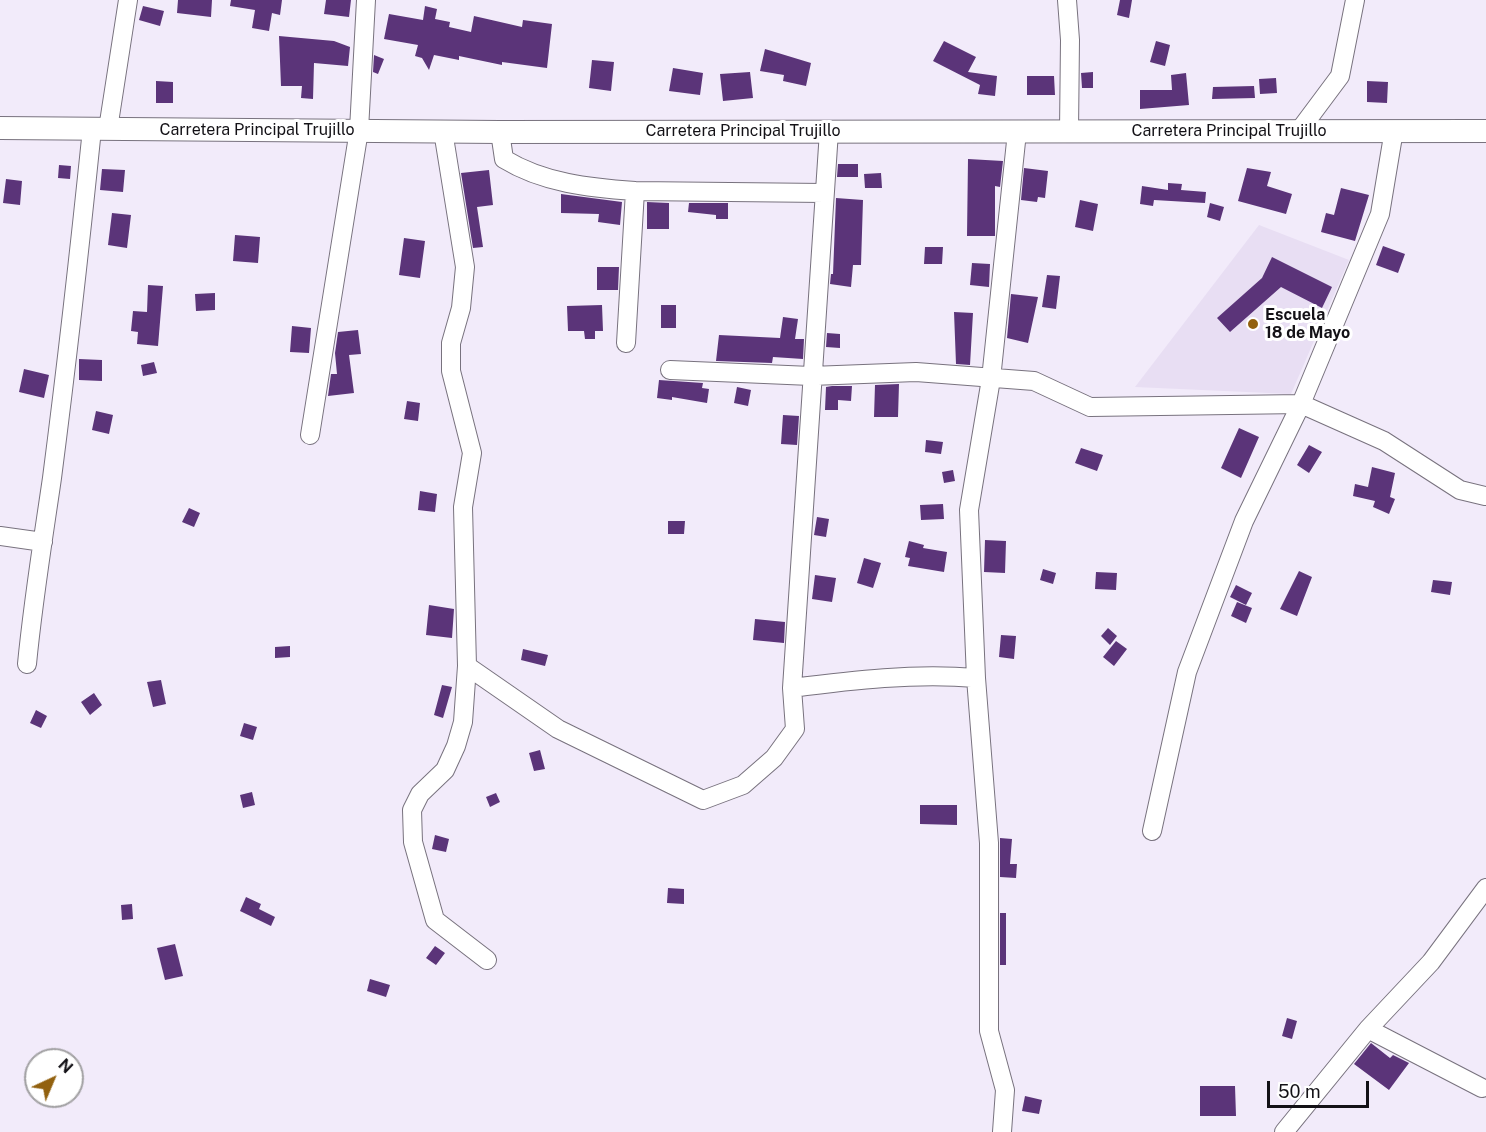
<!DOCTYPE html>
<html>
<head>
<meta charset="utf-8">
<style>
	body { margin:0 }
	#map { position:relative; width:1486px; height:1132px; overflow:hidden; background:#f2ebfa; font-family:"Public Sans",sans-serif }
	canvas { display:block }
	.north { position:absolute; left:24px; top:1048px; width:60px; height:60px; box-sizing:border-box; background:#fff; border:2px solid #a1a0a2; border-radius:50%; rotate:44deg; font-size:16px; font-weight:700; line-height:24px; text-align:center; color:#131116 }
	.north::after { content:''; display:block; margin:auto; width:21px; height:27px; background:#92610f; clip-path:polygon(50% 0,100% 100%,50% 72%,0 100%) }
	.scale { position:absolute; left:1267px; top:1081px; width:102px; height:27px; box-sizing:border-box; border:3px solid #131116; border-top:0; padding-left:8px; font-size:18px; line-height:21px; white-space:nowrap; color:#131116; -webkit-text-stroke:4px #fff; paint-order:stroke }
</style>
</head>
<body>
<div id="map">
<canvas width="1486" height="1132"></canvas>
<div class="north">N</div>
<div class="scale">50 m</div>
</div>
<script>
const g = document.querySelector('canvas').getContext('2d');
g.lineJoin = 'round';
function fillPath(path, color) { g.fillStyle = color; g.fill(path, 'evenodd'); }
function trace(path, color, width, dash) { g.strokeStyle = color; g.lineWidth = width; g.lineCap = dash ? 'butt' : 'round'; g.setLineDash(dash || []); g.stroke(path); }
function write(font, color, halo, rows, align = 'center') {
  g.font = font + ' "Public Sans",sans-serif'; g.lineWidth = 6; g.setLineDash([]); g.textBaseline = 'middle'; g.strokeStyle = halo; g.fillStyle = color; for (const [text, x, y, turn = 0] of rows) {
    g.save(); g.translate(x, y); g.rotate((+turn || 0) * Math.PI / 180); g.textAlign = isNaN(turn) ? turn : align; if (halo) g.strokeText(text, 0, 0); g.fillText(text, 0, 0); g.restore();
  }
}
fillPath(new Path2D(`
	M1259,225L1349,260L1291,394L1135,387Z`), '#e8def3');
fillPath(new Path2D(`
	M178,0H212L211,17L177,13Z
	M231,0H282L280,15L272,13L269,31L252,28L255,10L230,6Z
	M326,0H351L349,17L324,14Z
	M1120,0H1132L1129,18L1117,15Z
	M143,6L164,11L160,26L139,20Z
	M425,6L437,9L435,19L450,22L449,27L471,32L474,16L522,27L523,20L552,24L547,68L502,62V65L459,56V60L434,55L429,70L422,58L415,56L418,45L384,39L389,14L423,20Z
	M279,36L334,41L350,47L348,66L314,63L313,99L301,98L302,86H281Z
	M944,41L976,57L968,72L997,76L995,96L978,94L980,85L933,61Z
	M1156,41L1170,45L1165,66L1150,62Z
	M765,49L811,63L806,86L783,81L784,75L760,71Z
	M374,55L384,59L378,74L373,72Z
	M592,60L614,62L611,91L589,88Z
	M673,68L703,73L700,95L669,91Z
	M750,72L753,98L723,101L720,74Z
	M1093,72V88H1082L1081,73Z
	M1186,73L1189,105L1140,109V90H1172L1171,75Z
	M1027,76H1054L1055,95H1027Z
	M1276,78L1277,93L1260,94L1259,79Z
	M156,81L173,82V103H156Z
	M1367,81L1388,82L1387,103L1367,102Z
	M1254,86L1255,98L1212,99L1213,87Z
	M968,159L1003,161L1000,187L995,186V236H967Z
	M838,164H858V177H837Z
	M59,165L71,166L70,179L58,178Z
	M1024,168L1048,171L1045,198L1038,197L1037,202L1021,200Z
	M1247,168L1271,172L1267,186L1292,194L1286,214L1238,201Z
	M102,169L125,170L123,192L100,190Z
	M489,170L493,205L477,207L483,247L473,248L461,173Z
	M881,173L882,188H865L864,174Z
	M6,179L22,181L20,205L3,203Z
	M1168,183L1182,184L1181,190L1206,192L1205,203L1154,200L1153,206L1140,204L1142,186L1168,190Z
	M1341,188L1369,195L1355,241L1321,232L1326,213L1334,215Z
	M561,194L622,202L620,225L598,222L599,214L561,213Z
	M836,198L863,200L861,265H853L851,287L830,284L831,274H833Z
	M1080,200L1098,204L1093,231L1075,227Z
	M647,202L669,203V229H647Z
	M689,203H728V219H716V215L688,212Z
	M1210,203L1224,207L1220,221L1207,217Z
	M112,213L131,215L127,248L108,245Z
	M235,235L260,237L258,263L233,261Z
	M404,238L425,241L420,278L399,275Z
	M1383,246L1405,254L1398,273L1376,265Z
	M925,247H943L942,264H924Z
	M1272,257L1332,287L1322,308L1281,287L1230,332L1217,318L1262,278Z
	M972,263L990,264L989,287L970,285Z
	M597,267H619L618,290H597Z
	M1047,275L1060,276L1056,309L1042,307Z
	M148,285L163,286L158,346L137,344L138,332L131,331L133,311L147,312Z
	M215,293V310L196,311L195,294Z
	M1011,294L1038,297L1028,343L1007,338Z
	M602,305L603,331H595V339H585L584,331H568L567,306Z
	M661,305H676V328H661Z
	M954,312L973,313L970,365L956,364Z
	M783,317L798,319L795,339H804L803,359L773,357L772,363L716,361L719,335L780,338Z
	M292,326L311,328L309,353L290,352Z
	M358,330L361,354L349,355L354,393L328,396L331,374H337L335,353L338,332Z
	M827,333L840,334V348L826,347Z
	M79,359L102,360V381L79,380Z
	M154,362L157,373L143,376L141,365Z
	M24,369L49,375L44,398L19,392Z
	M659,380L703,383L702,388L709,389L707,403L672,397V400L657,398Z
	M899,384L898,417H874L875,385Z
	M832,386H852L851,401L838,400V410H825L826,387Z
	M737,387L751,390L748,406L734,403Z
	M407,401L420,403L418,421L404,419Z
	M96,411L113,415L109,434L92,430Z
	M783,415L799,416L797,445L781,444Z
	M1239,428L1259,437L1241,478L1221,468Z
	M926,440L943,442L941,454L925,452Z
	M1309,445L1322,452L1309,473L1297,465Z
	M1081,448L1103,455L1097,471L1075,463Z
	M1372,467L1395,473L1390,497L1395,499L1389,514L1373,507L1375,501L1353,496L1355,484L1368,487Z
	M953,470L955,481L944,483L942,472Z
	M420,491L437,494L435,512L418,510Z
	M943,504L944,519L921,520L920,505Z
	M189,508L200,513L194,527L182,522Z
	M817,517L829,519L826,537L814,535Z
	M668,521H685L684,534H668Z
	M985,540L1006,541L1005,573L984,572Z
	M909,541L924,545L923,548L947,552L944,572L908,566L910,558L905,557Z
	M864,558L881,563L873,588L857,583Z
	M1043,569L1056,573L1053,584L1040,580Z
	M1299,571L1312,577L1297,616L1280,609Z
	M1096,572L1117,573L1116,590L1095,589Z
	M815,575L836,578L832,602L812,599Z
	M1433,580L1452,582L1450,595L1431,592Z
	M1236,585L1252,593L1246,605L1230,597Z
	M1237,602L1252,608L1246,623L1231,616Z
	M429,605L454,609L452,638L426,635Z
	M755,619L785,622L784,643L753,640Z
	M1108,628L1117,636L1110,645L1101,636Z
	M1001,635L1016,636L1014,659L999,657Z
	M1116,641L1127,649L1114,666L1103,657Z
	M290,646V657L275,658V647Z
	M523,649L548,655L545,666L521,660Z
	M161,680L166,704L153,707L147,682Z
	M442,685L452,687L443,718L434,715Z
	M94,693L102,705L90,715L81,702Z
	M36,710L47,716L41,728L30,723Z
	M244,723L257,727L253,740L240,736Z
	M540,750L545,769L534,771L529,753Z
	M252,792L255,805L243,808L240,795Z
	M496,793L500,802L490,807L486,797Z
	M920,805H957V825L920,824Z
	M435,835L449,839L446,852L432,849Z
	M1000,838L1012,839L1010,864H1017L1016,878L1000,877Z
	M668,888L684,889V904L667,903Z
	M246,897L261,904L259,909L275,917L271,926L240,911Z
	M132,904L133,919L122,920L121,905Z
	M1000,913H1006V965H1000Z
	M175,944L183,976L165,980L157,948Z
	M435,946L445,953L436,965L426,958Z
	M370,979L390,985L386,997L367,991Z
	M1287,1018L1297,1021L1292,1039L1282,1036Z
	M1371,1043L1390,1058L1393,1055L1409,1063L1389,1090L1354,1064Z
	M1200,1086H1235L1236,1116H1200Z
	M1025,1096L1042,1100L1039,1114L1022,1111Z`), '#5b3479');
const minor = new Path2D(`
	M1067,0L1070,40L1069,131
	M108,129L128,0
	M443,131L465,267L461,308L451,343V371L472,453L463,507L467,666L463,722L456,746L445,770L420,794L412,810L413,842L435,920L487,960
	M1299,131L1340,76L1355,0
	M500,132L504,159C543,183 590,188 635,191L626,343
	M635,191L824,193
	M670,370L811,376L916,372L1034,381L1090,407L1301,404L1384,441L1460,490L1485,496
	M310,435L359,130L366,0
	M0,536L43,542
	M27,664C33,601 43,540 52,478C67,362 80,246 92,129
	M467,666L558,729L703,800L743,785L774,758L795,729L792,688L829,131
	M792,688C854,680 914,673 976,678
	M1152,831L1187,672L1244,521L1301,404L1380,214L1394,130
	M1368,1029L1482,1088
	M1002,1132L1005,1090L989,1031V843L976,678L969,510L991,379L1017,132
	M1284,1132L1368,1029L1431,962L1486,888`);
const major = new Path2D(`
	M0,128L500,132L1486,131`);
trace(minor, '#78727e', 20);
trace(major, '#78727e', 24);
trace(minor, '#fff', 18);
trace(major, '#fff', 22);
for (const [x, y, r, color] of [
	[1253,324,6,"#92610f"]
]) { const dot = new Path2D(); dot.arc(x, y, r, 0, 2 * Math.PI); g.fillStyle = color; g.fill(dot); trace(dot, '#fff', 2); }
write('16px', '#131116', '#fff', [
	["Carretera Principal Trujillo",257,130],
	["Carretera Principal Trujillo",743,131],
	["Carretera Principal Trujillo",1229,131]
]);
write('bold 16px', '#131116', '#fff', [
	["Escuela",1265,315],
	["18 de Mayo",1265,333]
], 'left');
</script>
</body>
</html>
